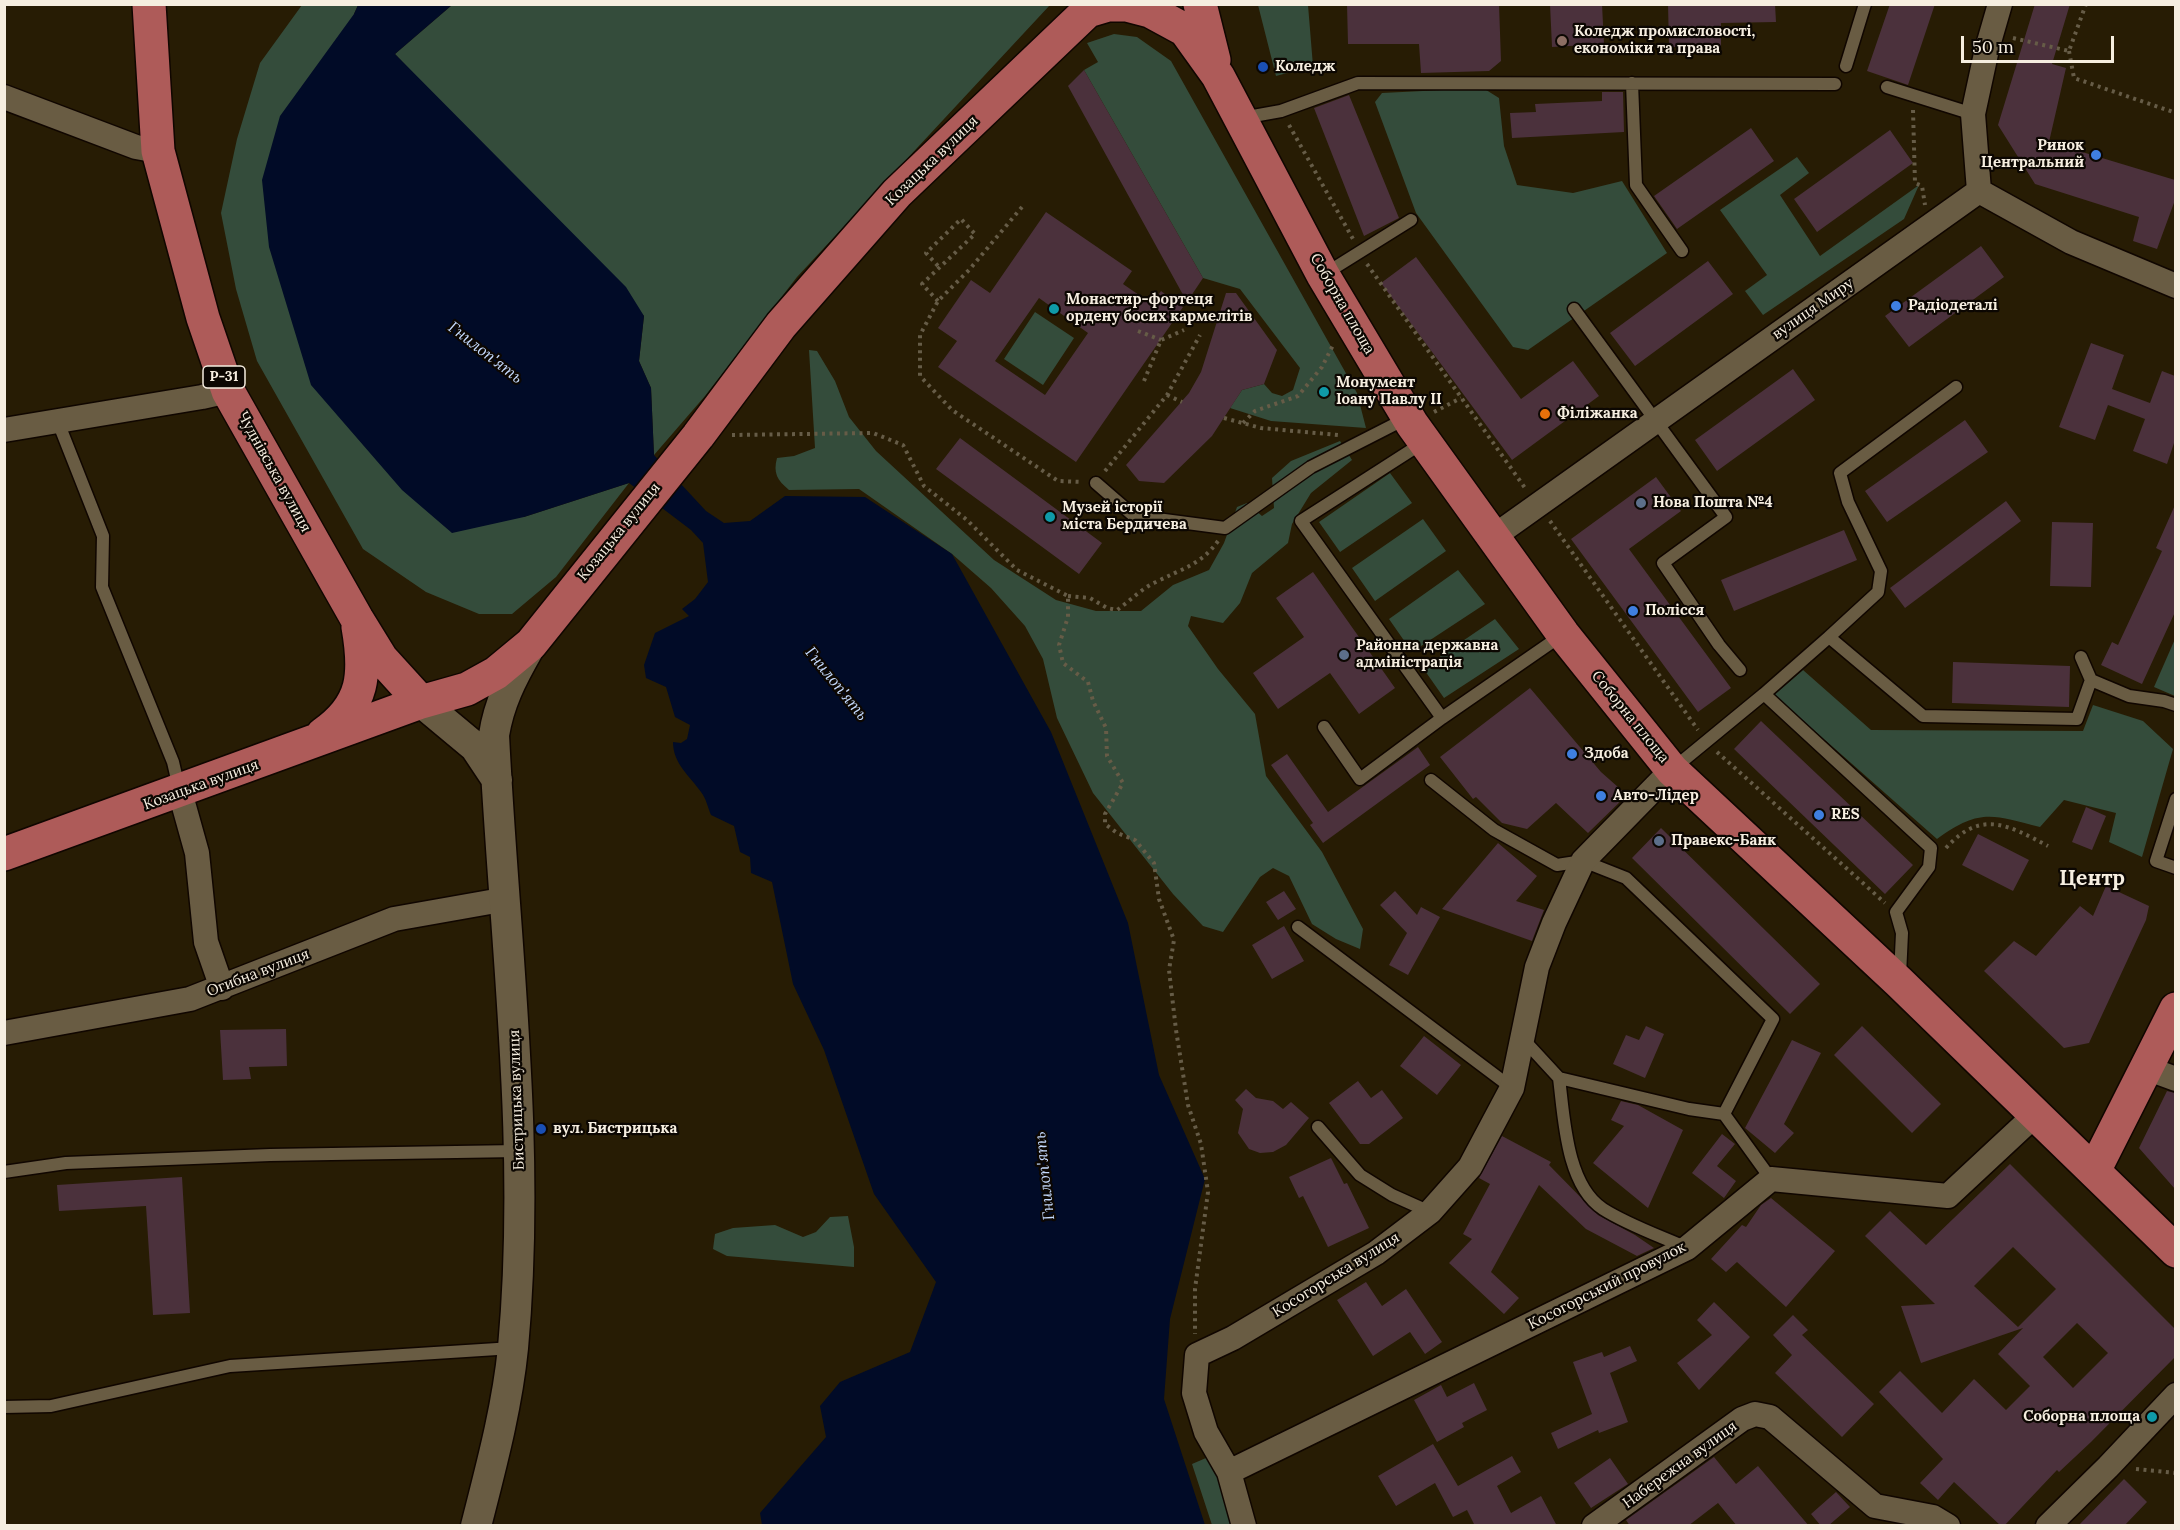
<!DOCTYPE html>
<html>
<head>
<meta charset="utf-8">
<style>
	body { margin:0 }
	#map { position:relative; width:2180px; height:1530px; overflow:hidden; background:#271c04; font-family:Lora,serif }
	canvas { display:block }
	.frame { position:absolute; inset:0; border:6px solid #f6eee0; pointer-events:none }
	.scale { position:absolute; left:1961px; top:36px; width:153px; height:27px; box-sizing:border-box; border:3px solid #f6eee0; border-top:0; padding-left:8px; font-size:18px; line-height:21px; white-space:nowrap; color:#f6eee0; -webkit-text-stroke:4px #0c0702; paint-order:stroke }
</style>
</head>
<body>
<div id="map">
<canvas width="2180" height="1530"></canvas>
<div class="frame"></div>
<div class="scale">50 m</div>
</div>
<script>
const g = document.querySelector('canvas').getContext('2d');
g.lineJoin = 'round';
function fillPath(path, color) { g.fillStyle = color; g.fill(path, 'evenodd'); }
function trace(path, color, width, dash) { g.strokeStyle = color; g.lineWidth = width; g.lineCap = dash ? 'butt' : 'round'; g.setLineDash(dash || []); g.stroke(path); }
function write(font, color, halo, rows, align = 'center') {
  g.font = font + ' Lora,serif'; g.lineWidth = 4.5; g.setLineDash([]); g.textBaseline = 'middle'; g.strokeStyle = halo; g.fillStyle = color; for (const [text, x, y, turn = 0] of rows) {
    g.save(); g.translate(x, y); g.rotate((+turn || 0) * Math.PI / 180); g.textAlign = isNaN(turn) ? turn : align; if (halo) g.strokeText(text, 0, 0); g.fillText(text, 0, 0); g.restore();
  }
}
fillPath(new Path2D(`
	M302,5H358L354,14L524,517L629,483L556,577L512,614H479L426,592L363,549L257,361L236,289L221,213L237,139L260,63Z
	M452,5H1050L797,277L705,396L654,455L651,388L639,361L644,316L395,54Z
	M1258,5H1308L1313,66L1276,76Z
	M1114,34L1137,37L1171,61L1357,393L1366,428L1271,421L1230,408L1242,390L1264,384L1272,393L1282,396L1293,390L1300,368L1240,289L1203,278L1084,70L1098,62L1087,43Z
	M1483,88L1499,98L1504,146L1517,185L1573,193L1622,181L1667,253L1528,350L1513,347L1416,213L1375,102L1382,93Z
	M1797,157L1809,173L1780,195L1820,256L1919,185L1904,219L1763,315L1745,291L1767,275L1720,210Z
	M1035,312L1074,338L1043,385L1004,359Z
	M809,350L817,351L835,381L849,417L876,451L994,560L1056,600L1096,611H1141L1173,585L1209,570L1224,543L1237,507L1247,503L1262,516L1274,508L1272,478L1291,461L1340,441L1352,460L1311,493L1292,524L1288,543L1252,573L1240,603L1223,623L1191,616L1188,626L1218,669L1255,714L1266,776L1322,852L1363,929L1360,949L1336,939L1312,924L1289,876L1273,868L1260,877L1223,932L1203,926L1173,894L1093,793L1057,718L1043,659L1025,626L991,588L952,554L859,489L789,490C777,480 773,473 777,458L794,456L815,448Z
	M1390,473L1412,503L1340,552L1319,522Z
	M1423,519L1446,551L1375,601L1352,568Z
	M1458,570L1485,604L1412,652L1389,619Z
	M1495,619L1519,649L1444,698L1423,668Z
	M2175,639L2176,696H2175L2154,687Z
	M1803,670L1871,730L2083,731L2093,705L2143,721L2173,749L2142,857L2109,842L2116,813L2064,800L2040,827C1992,815 1980,808 1937,839L1774,695Z
	M848,1216L854,1247V1267L727,1256L713,1249L715,1234L733,1228L775,1225L803,1237L816,1232L830,1217Z
	M1206,1458L1221,1473L1236,1525H1212L1192,1464Z`), '#344c3b');
fillPath(new Path2D(`
	M358,5H452L395,54L626,287L644,316L639,361L651,388L654,455L706,511L724,523L750,521L785,496L865,497L952,554L1051,732L1128,923L1159,1075L1205,1179L1170,1319L1164,1399L1205,1525H762L760,1513L826,1437L820,1406L840,1382L910,1352L936,1282L874,1194L824,1050L793,984L772,882L751,873L750,857L740,852L734,826L711,815C708,808 706,798 701,792C690,776 673,764 673,742L681,743L687,739L690,725L675,717L666,687L646,678L644,665L655,633L689,616L682,609L695,599L708,582L703,543L691,530L629,483L524,517L452,533L402,490L311,385L269,247L262,180L280,116L354,14Z`), '#010b27');
fillPath(new Path2D(`
	M1347,4H1499L1501,61L1489,71L1421,73L1419,44H1348Z
	M1550,4H1602L1604,44L1552,47Z
	M1668,4H1775L1776,22L1721,23V46L1669,47Z
	M1890,4H1935L1908,85L1867,71Z
	M2035,4H2070L2052,64L2066,68L2049,142L2175,180V200L2157,249L2133,241L2139,217L2035,184L1998,125Z
	M1084,70L1203,278L1187,302L1068,86Z
	M1602,92H1623L1624,132L1512,138L1510,113L1536,112L1535,104L1602,101Z
	M1349,95L1399,218L1364,236L1314,108Z
	M1751,128L1774,161L1677,229L1654,196Z
	M1890,130L1913,163L1817,232L1794,199Z
	M1046,212L1132,271L1123,284L1152,304L1161,291L1183,307L1076,462L938,367L957,341L938,328L971,280L990,293ZM1039,298L1088,333L1045,395L995,361Z
	M1981,246L2004,277L1909,347L1885,316Z
	M1416,257L1521,399L1573,361L1599,396L1512,460L1381,283Z
	M1708,261L1733,294L1635,366L1610,333Z
	M1226,293H1236L1277,350L1264,384L1242,390L1212,436L1164,483L1139,481L1126,465L1189,393L1201,372Z
	M2091,343L2124,355L2112,389L2150,403L2162,371L2175,376V440L2167,464L2133,451L2145,419L2108,405L2095,440L2059,427Z
	M1793,369L1815,400L1717,471L1695,440Z
	M1965,420L1988,452L1887,522L1865,491Z
	M960,438L1102,543L1079,574L936,469Z
	M1656,477L1681,511L1629,549L1731,688L1698,712L1571,539Z
	M2006,501L2021,521L1905,608L1890,588Z
	M2175,505V612L2142,684L2101,665L2112,642L2118,645L2162,551L2156,548Z
	M2052,522L2093,523L2091,587L2050,586Z
	M1844,530L1857,560L1734,611L1721,580Z
	M1313,572L1395,688L1359,714L1330,673L1278,709L1253,673L1304,637L1276,598Z
	M1953,662L2070,666L2069,707L1952,703Z
	M1530,688L1601,772L1627,795L1588,833L1556,803L1527,829L1502,823L1476,797L1473,799L1440,757Z
	M1761,721L1913,865L1885,894L1734,749Z
	M1418,747L1430,765L1323,843L1310,825L1313,823L1271,765L1287,754L1328,812Z
	M2086,807L2106,816L2092,850L2072,842Z
	M1661,828L1820,984L1790,1014L1632,858Z
	M1978,834L2029,860L2013,891L1962,865Z
	M1498,843L1537,876L1516,901L1544,910L1532,941L1442,909Z
	M2106,886L2149,906L2146,920L2089,1043L2064,1048L1984,971L2014,941L2036,956L2080,906L2093,916Z
	M1284,891L1296,909L1278,920L1266,902Z
	M1395,891L1417,915L1421,907L1440,917L1408,975L1389,965L1407,933L1380,905Z
	M1284,926L1304,961L1272,979L1252,945Z
	M1646,1026L1664,1034L1645,1078L1613,1064L1626,1035L1639,1040Z
	M1862,1026L1941,1104L1912,1133L1834,1055Z
	M286,1029L287,1066L249,1067L251,1079L223,1080L220,1030Z
	M1424,1036L1461,1065L1437,1095L1400,1066Z
	M1792,1040L1821,1053L1784,1124L1794,1133L1775,1153L1745,1128Z
	M1358,1081L1371,1098L1382,1090L1403,1118L1369,1144H1360L1329,1103Z
	M1246,1089L1256,1098L1273,1101L1283,1109L1291,1102L1309,1118L1286,1145L1273,1152L1260,1153L1249,1149L1238,1133L1243,1109L1235,1100Z
	M2167,1091L2175,1093V1189L2139,1148Z
	M1621,1101L1638,1105L1683,1130L1648,1208L1593,1163L1624,1126L1611,1120Z
	M1722,1134L1735,1144L1717,1166L1736,1181L1724,1198L1692,1173Z
	M1502,1136L1551,1162L1549,1165L1598,1215L1635,1235L1654,1248L1637,1256L1586,1229L1539,1185L1491,1272L1519,1298L1504,1314L1449,1263L1472,1239L1463,1234L1490,1184L1479,1178Z
	M1331,1158L1344,1184L1347,1183L1369,1228L1328,1247L1303,1196L1299,1198L1289,1177Z
	M2010,1164L2175,1329V1357L2091,1442L2059,1472L2057,1470L2004,1526H2001L1954,1482L1938,1500L1920,1483L1943,1459L1879,1392L1900,1371L1942,1413L1974,1379L2006,1410L2030,1386L1998,1354L2023,1328L1921,1363L1901,1306L1935,1304L1865,1236L1890,1211L1926,1245ZM2013,1247L2056,1289L2018,1327L1974,1286ZM2077,1323L2108,1353L2073,1388L2043,1357Z
	M182,1177L190,1313L153,1315L146,1206L59,1211L57,1185Z
	M1771,1198L1835,1251L1786,1307L1737,1262L1726,1272L1711,1259L1742,1225L1746,1227L1761,1205Z
	M1366,1282L1382,1306L1406,1289L1442,1342L1425,1354L1410,1332L1373,1356L1337,1300Z
	M1714,1302L1750,1337L1699,1390L1677,1363L1712,1335L1697,1320Z
	M1793,1315L1808,1330L1802,1335L1874,1404L1842,1437L1775,1373L1792,1355L1773,1335Z
	M1630,1346L1637,1361L1610,1373L1628,1422L1599,1433L1598,1430L1558,1449L1551,1433L1592,1414L1573,1362L1602,1352L1604,1357Z
	M1474,1383L1487,1410L1462,1423L1464,1427L1437,1442L1414,1400L1441,1385L1447,1397Z
	M1433,1444L1458,1486L1512,1456L1521,1472L1497,1486L1511,1513L1541,1496L1557,1526H1475L1467,1510L1453,1517L1435,1483L1396,1506L1378,1476Z
	M1714,1457L1736,1484L1758,1466L1809,1526H1737L1718,1503L1688,1526H1630L1626,1520Z
	M1610,1458L1628,1484L1591,1508L1574,1483Z
	M2124,1479L2147,1502L2124,1526H2078Z
	M1836,1492L1850,1507L1828,1526H1821L1811,1514Z`), '#4b313c');
const service = new Path2D(`
	M1846,66L1865,4
	M1632,83L1636,185L1682,251
	M1887,87L1973,114
	M1242,118L1281,111L1358,83L1835,84
	M1323,275L1411,220
	M1574,309L1726,517L1663,563L1719,645L1740,670
	M1956,387L1840,473L1848,502L1881,571L1878,592L1829,637L1923,716L2077,719L2091,680
	M58,422L103,536L102,587L173,762L179,788
	M1424,442L1301,521L1442,718L1562,635
	M1096,483L1134,516L1225,528L1311,467L1407,418
	M2081,657L2091,680L2129,696L2164,701L2176,705
	M1764,694L1829,637
	M1324,727L1360,779L1442,718
	M1674,768L1764,694L1931,848L1929,867L1896,912L1902,933L1900,975
	M1431,780L1494,830L1557,865L1583,861L1626,878L1773,1019L1724,1114L1689,1109L1559,1078L1523,1039
	M2176,799L2156,861L2176,868
	M1298,927L1512,1088
	M1559,1078C1564,1117 1566,1185 1603,1209C1628,1225 1660,1236 1687,1248
	M1724,1114L1771,1179
	M1318,1127L1360,1175L1392,1195L1430,1212
	M4,1172L66,1163L270,1155L518,1151
	M4,1407L51,1406L230,1366L513,1348`);
const minor = new Path2D(`
	M4,97L136,147L158,151
	M1979,191L2071,242L2176,286
	M1979,191L1973,114L1987,49L2000,4
	M4,430L202,397L228,391
	M1493,537L1979,191
	M180,792L197,853L206,942L222,988
	M4,1033L190,999L394,919L507,899
	M2146,1068L2176,1079
	M1229,1472L1687,1248L1771,1179L1948,1196L2035,1115
	M1244,1526L1229,1472L1206,1432L1194,1393L1197,1355L1233,1338L1376,1253L1430,1212L1470,1167L1512,1088L1537,967L1554,923L1583,861L1672,770
	M1594,1526L1742,1419L1755,1414L1770,1417L1875,1506L1933,1517L1948,1526
	M2048,1526L2108,1467L2176,1395`);
const tertiary = new Path2D(`
	M421,702L475,747L497,780
	M476,1526C491,1467 507,1408 513,1348C532,1143 504,939 494,735C499,703 512,678 528,650`);
const primary = new Path2D(`
	M149,4L158,151L203,318L228,391L357,619L381,658L421,702
	M1200,4L1214,60
	M1088,11L1108,5H1127L1150,11L1185,30L1218,76L1323,275L1412,424L1563,634L1672,770L1899,982L2176,1251
	M323,734C365,705 366,673 358,627
	M4,854L421,702L467,689L496,673L531,644L698,436L781,325L897,193L1095,4
	M2094,1171L2176,1009`);
trace(service, '#100600', 15);
trace(minor, '#100600', 27);
trace(tertiary, '#100600', 33);
trace(primary, '#100600', 36);
trace(new Path2D(`
	M2013,38L2069,51L2086,4
	M2069,51L2074,78L2176,113
	M1913,110L1915,183L1922,186L1925,205
	M1289,125L1353,239
	M1022,207L969,270L938,301L920,335V376L952,410L1058,481L1083,482
	M1367,264L1525,488
	M938,301L922,284L975,234L961,219L926,253L939,267
	M1138,331L1161,340
	M1144,381L1161,340L1184,330
	M1167,395L1182,402
	M1434,412L1461,398
	M1224,418L1261,428L1338,435
	M1243,423L1255,411L1298,396L1322,367L1334,343
	M732,435L873,433L903,445L924,486L967,520L1017,570L1068,596V617L1059,645L1063,663L1088,682L1093,701L1106,728L1107,756L1123,783L1105,814V824L1117,833L1135,840L1154,863L1159,899L1174,940L1169,970L1176,1030L1188,1105L1201,1144L1208,1192L1195,1289V1334
	M1105,471L1167,395L1200,335
	M1550,521L1698,730
	M1068,596L1090,598L1107,608L1117,610C1130,601 1142,588 1156,582C1181,569 1201,565 1218,541
	M1717,752L1885,903
	M1946,848C1981,809 2008,825 2048,846
	M2136,1469L2176,1473`), '#665c47', 4, [3, 4.5]);
trace(service, '#695c43', 12);
trace(minor, '#695c43', 24);
trace(tertiary, '#695c43', 30);
trace(primary, '#ae5b59', 33);
for (const [x, y, r, color] of [
	[1562,41,6,"#8d6e63"],
	[1263,67,6,"#1a4fb4"],
	[2096,155,6,"#3f7fe0"],
	[1896,306,6,"#3f7fe0"],
	[1054,309,6,"#0f9aa8"],
	[1324,392,6,"#0f9aa8"],
	[1545,414,6,"#e8710a"],
	[1641,503,6,"#5c6f8a"],
	[1050,517,6,"#0f9aa8"],
	[1633,611,6,"#3f7fe0"],
	[1344,655,6,"#5c6f8a"],
	[1572,754,6,"#3f7fe0"],
	[1601,796,6,"#3f7fe0"],
	[1819,815,6,"#3f7fe0"],
	[1659,841,6,"#5c6f8a"],
	[541,1129,6,"#1a4fb4"],
	[2152,1417,6,"#0f9aa8"]
]) { const dot = new Path2D(); dot.arc(x, y, r, 0, 2 * Math.PI); g.fillStyle = color; g.fill(dot); trace(dot, '#0c0702', 2); }
for (const [x, y, w] of [
	[224,377,42]
]) { const box = new Path2D(); box.roundRect(x - w / 2, y - 11, w, 22, 4.5); g.fillStyle = '#0c0702'; g.fill(box); trace(box, '#f6eee0', 1.5); }
write('bold 14px', '#f6eee0', null, [
	["Р-31",224,377]
]);
write('bold 15px', '#f6eee0', '#0c0702', [
	["Коледж промисловості,",1574,32],
	["економіки та права",1574,49],
	["Коледж",1275,67],
	["Ринок",2084,146,"right"],
	["Центральний",2084,163,"right"],
	["Монастир-фортеця",1066,300],
	["ордену босих кармелітів",1066,317],
	["Радіодеталі",1908,306],
	["Монумент",1336,383],
	["Іоану Павлу ІІ",1336,400],
	["Філіжанка",1557,414],
	["Нова Пошта №4",1653,503],
	["Музей історії",1062,508],
	["міста Бердичева",1062,525],
	["Полісся",1645,611],
	["Районна державна",1356,646],
	["адміністрація",1356,663],
	["Здоба",1584,754],
	["Авто-Лідер",1613,796],
	["RES",1831,815],
	["Правекс-Банк",1671,841],
	["вул. Бистрицька",553,1129],
	["Соборна площа",2140,1417,"right"]
], 'left');
write('15px', '#f6eee0', '#0c0702', [
	["Козацька вулиця",932,161,-44],
	["Соборна площа",1342,304,60],
	["вулиця Миру",1813,309,-35],
	["Чуднівська вулиця",274,472,61],
	["Козацька вулиця",619,532,-51],
	["Соборна площа",1630,717,51],
	["Козацька вулиця",201,785,-20],
	["Огибна вулиця",258,973,-21],
	["Бистрицька вулиця",517,1100,-92],
	["Косогорська вулиця",1336,1275,-32],
	["Косогорський провулок",1607,1286,-27],
	["Набережна вулиця",1680,1465,-36]
]);
write('italic 16px', '#c5dafe', '#0c0702', [
	["Гнилоп'ять",485,353,38],
	["Гнилоп'ять",836,684,51],
	["Гнилоп'ять",1045,1176,-96]
]);
write('bold 21px', '#f6eee0', '#0c0702', [
	["Центр",2092,879]
]);
</script>
</body>
</html>
